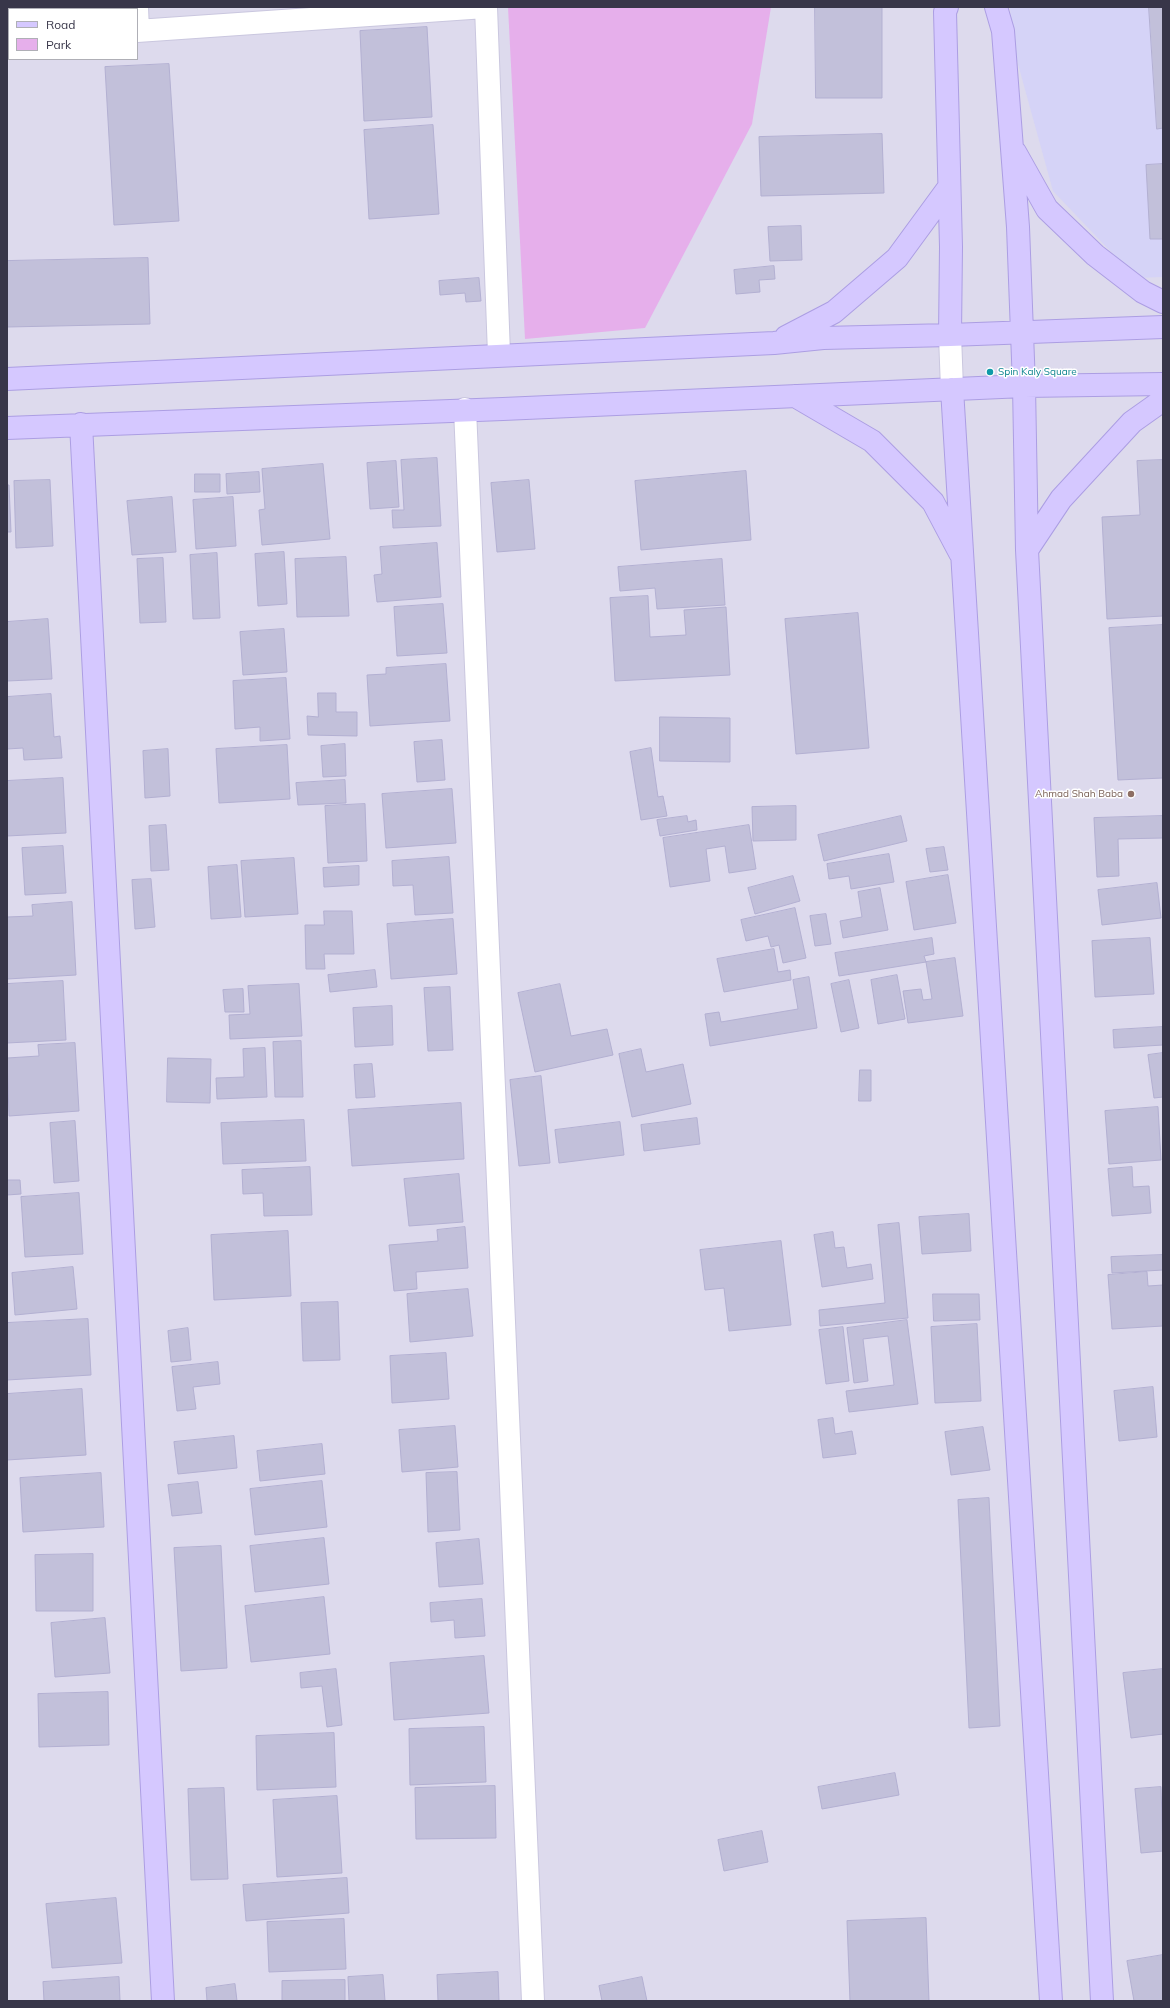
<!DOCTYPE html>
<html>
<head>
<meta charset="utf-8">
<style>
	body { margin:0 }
	#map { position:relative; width:1170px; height:2008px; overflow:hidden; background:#eae8f5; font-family:Mulish,sans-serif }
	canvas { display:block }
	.frame { position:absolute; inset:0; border:8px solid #383649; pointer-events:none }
	.legend { position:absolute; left:8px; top:8px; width:130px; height:52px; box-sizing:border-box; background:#fff; border:1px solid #afafb6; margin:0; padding:5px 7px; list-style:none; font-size:12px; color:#383649 }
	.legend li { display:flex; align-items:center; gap:8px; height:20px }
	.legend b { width:20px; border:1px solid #afafb6 }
</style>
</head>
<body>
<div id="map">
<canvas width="1170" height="2008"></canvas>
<div class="frame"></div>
<ul class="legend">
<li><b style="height:5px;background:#d5c8ff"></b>Road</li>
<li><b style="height:11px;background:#e6afeb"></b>Park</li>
</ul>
</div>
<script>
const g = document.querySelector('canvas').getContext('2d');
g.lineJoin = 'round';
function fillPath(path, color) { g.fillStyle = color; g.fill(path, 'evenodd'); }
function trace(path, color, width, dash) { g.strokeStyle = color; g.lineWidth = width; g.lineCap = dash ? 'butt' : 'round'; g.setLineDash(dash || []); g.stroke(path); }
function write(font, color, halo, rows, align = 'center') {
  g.font = font + ' Mulish,sans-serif'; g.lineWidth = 3; g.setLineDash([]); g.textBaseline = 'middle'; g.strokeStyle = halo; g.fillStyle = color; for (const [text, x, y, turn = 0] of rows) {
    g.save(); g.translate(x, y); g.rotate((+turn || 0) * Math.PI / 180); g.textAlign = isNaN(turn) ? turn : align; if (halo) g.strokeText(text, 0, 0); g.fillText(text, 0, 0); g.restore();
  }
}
fillPath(new Path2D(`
	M7,7H1163V2001H7ZM9,9H137V59H9Z`), '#dddaed');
fillPath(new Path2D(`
	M1010,7H1163V277L1136,278L1053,191L1013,46Z`), '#d5d3f7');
fillPath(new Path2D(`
	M508,7H771L752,124L645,328L525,339Z`), '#e6afeb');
const building = new Path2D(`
	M815,7H882V98H816Z
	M1149,7H1163V128L1157,129Z
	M427,27L432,117L364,121L360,31Z
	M169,64L179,221L114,225L105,67Z
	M433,125L439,214L369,219L364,130Z
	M882,134L884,193L761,196L759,137Z
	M1163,164V239H1150L1146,165Z
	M801,226L802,260L770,261L768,227Z
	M148,258L150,324L7,327V261Z
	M774,266L775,279L759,280L760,292L736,294L734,270Z
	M479,278L481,301L466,302L465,293L440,295L439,281Z
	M437,458L441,526L393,528L392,510H404L401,460Z
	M1163,460V616L1107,619L1102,517L1140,515L1137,461Z
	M396,461L399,507L370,509L367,463Z
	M323,464L330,539L262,545L259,510L265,509L262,469Z
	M746,471L751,540L641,550L635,481Z
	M259,472L260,492L227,494L226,474Z
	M195,474H220V492H195Z
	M50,480L53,546L16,548L14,481Z
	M529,480L535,549L497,552L491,483Z
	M7,485H9L11,532H7Z
	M172,497L176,552L132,555L127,501Z
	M233,497L236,546L196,549L193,500Z
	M437,543L441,597L377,602L374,575L382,574L380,547Z
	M284,552L287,604L258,606L255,554Z
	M217,553L220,618L193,619L190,555Z
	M346,557L349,616L297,617L295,559Z
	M163,558L166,622L140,623L137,559Z
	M722,559L725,605L657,609L655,588L620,591L618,567Z
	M648,596L650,637L686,635L684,610L726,607L730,675L615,681L610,598Z
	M443,604L447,653L397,656L394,607Z
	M858,613L869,748L796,754L785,619Z
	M48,619L52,679L7,681V622Z
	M1163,625V778L1118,780L1109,628Z
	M284,629L287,672L243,675L240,632Z
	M446,664L450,721L370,726L367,675L386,674V668Z
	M286,678L290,739L260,741V727L235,729L233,681Z
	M318,693H336V712H357V736L308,735L307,716L318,717Z
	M51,694L54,737L60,736L62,758L24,760L23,748L7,749V697Z
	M660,717L730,718V762L660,761Z
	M442,740L445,780L417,782L414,742Z
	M345,744L346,776L323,777L321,746Z
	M287,745L290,799L219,803L216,749Z
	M651,748L658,797L663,796L667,816L641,820L630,752Z
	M168,749L170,796L145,798L143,751Z
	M63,778L66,833L7,836V781Z
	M345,780L346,803L298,805L296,783Z
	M452,789L456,843L386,848L382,794Z
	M365,804L367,861L328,863L325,806Z
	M796,806V840L753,841L752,807Z
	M687,816L688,822L696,820L697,830L660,836L657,820Z
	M901,816L907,841L824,861L818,835Z
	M1163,816V838L1118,839L1119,876L1097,877L1094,818Z
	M166,825L169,870L151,871L149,826Z
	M749,825L756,869L729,873L725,846L706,849L710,881L670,887L663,838Z
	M63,846L66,893L25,895L22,848Z
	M944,847L948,870L930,872L926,849Z
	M889,854L894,882L851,889L849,876L829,879L827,864Z
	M449,857L453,913L415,915L413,885L393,886L392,861Z
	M294,858L298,914L245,917L241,861Z
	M237,865L241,917L211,919L208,867Z
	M359,866V885L324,887L323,868Z
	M948,875L956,923L914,930L906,882Z
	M793,876L800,901L755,914L748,888Z
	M151,879L155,927L135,929L132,880Z
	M1157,883L1161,918L1102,925L1098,890Z
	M880,888L888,930L843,938L840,921L862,917L858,892Z
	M72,902L76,975L7,979V917L33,916L32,905Z
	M795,908L806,958L783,963L779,945L771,947L768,936L746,941L741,920Z
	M324,911H352L354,954H324L325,969H306L305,925H324Z
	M826,914L831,944L815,946L810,916Z
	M453,919L457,974L391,979L387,924Z
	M932,938L934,954L924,956L926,962L839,976L835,953Z
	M1150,938L1154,994L1095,997L1092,941Z
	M774,949L778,972L790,970L791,980L724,992L717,959Z
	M955,958L963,1016L908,1023L903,991L921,989L923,1000L932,999L926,962Z
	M375,970L377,987L330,992L328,975Z
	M897,975L905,1019L878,1024L871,980Z
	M809,977L817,1028L710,1046L705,1014L719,1012L721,1022L798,1009L793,980Z
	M849,980L859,1028L841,1032L831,984Z
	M63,981L66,1040L7,1043V984Z
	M299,984L302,1036L230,1039L229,1015L250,1014L248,986Z
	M560,984L571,1036L607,1029L613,1055L535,1072L518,993Z
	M450,987L453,1050L428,1051L424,988Z
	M243,989L244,1012H225L223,990Z
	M392,1006L393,1045L355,1047L353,1008Z
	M1163,1027V1045L1114,1048L1113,1030Z
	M301,1041L303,1097H275L273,1042Z
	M75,1043L79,1111L9,1116L7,1058L39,1056L38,1045Z
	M265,1048L267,1097L217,1099L216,1078L244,1077L243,1049Z
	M641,1049L646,1072L683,1064L691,1104L632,1117L619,1054Z
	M1163,1053V1097L1154,1098L1148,1055Z
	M168,1058L211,1059L210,1103L167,1102Z
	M372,1064L375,1097L356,1098L354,1065Z
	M860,1070H871V1101H859Z
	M541,1076L550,1163L519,1166L510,1080Z
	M461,1103L464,1159L352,1166L348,1110Z
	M1158,1107L1161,1160L1109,1164L1105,1111Z
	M697,1118L700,1144L644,1151L641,1125Z
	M304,1120L306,1161L223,1164L221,1123Z
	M75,1121L79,1181L54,1183L50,1123Z
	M620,1122L624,1155L559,1163L555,1130Z
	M310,1167L312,1215L264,1216L263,1193L243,1194L242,1170Z
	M1132,1167L1133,1187L1149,1186L1151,1213L1112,1216L1108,1169Z
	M459,1174L463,1222L409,1226L404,1179Z
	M7,1180H20L21,1194L7,1195Z
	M79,1193L83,1254L25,1257L21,1197Z
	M969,1214L971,1251L922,1254L919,1217Z
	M899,1223L908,1318L820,1326L819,1310L885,1303L878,1225Z
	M465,1227L468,1268L416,1272L417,1289L394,1291L389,1245L438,1241L437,1230Z
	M288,1231L291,1296L214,1300L211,1235Z
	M833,1232L835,1248L844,1247L847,1268L871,1264L873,1279L822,1287L814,1235Z
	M781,1241L791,1325L729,1331L724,1288L705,1290L700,1250Z
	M1163,1255V1270L1112,1273L1111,1257Z
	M73,1267L77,1309L15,1315L12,1273Z
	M1147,1272L1148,1286L1163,1285V1326L1112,1329L1108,1275Z
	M468,1289L473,1336L410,1342L407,1294Z
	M933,1294H979L980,1320L934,1321Z
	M338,1302L340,1360L303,1361L301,1303Z
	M88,1319L91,1375L7,1380V1323Z
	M907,1320L918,1404L849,1412L846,1391L894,1385L888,1336L863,1339L868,1381L854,1383L847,1328Z
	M977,1324L981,1401L935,1403L931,1327Z
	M843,1327L849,1381L826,1384L819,1330Z
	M188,1328L191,1360L171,1362L168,1331Z
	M446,1353L449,1399L392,1403L390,1356Z
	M218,1362L220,1384L193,1387L196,1409L177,1411L172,1367Z
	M1153,1387L1157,1437L1119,1441L1114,1391Z
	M82,1389L86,1455L7,1460V1394Z
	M833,1418L835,1434L852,1431L856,1454L823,1458L818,1420Z
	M455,1426L458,1467L402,1472L399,1430Z
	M983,1427L990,1470L951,1475L945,1432Z
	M234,1436L237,1468L178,1474L174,1442Z
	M322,1444L325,1474L260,1481L257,1451Z
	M457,1472L460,1530L428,1532L426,1473Z
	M101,1473L104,1527L23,1532L20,1478Z
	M322,1481L327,1527L255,1535L250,1489Z
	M198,1482L202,1513L172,1516L168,1485Z
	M989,1498L1000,1726L969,1728L958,1500Z
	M324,1538L329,1584L255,1592L250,1546Z
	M479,1539L483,1584L439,1587L436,1543Z
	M221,1546L227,1668L181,1671L174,1548Z
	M93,1554V1611H36L35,1555Z
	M324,1597L330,1654L251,1662L245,1606Z
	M482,1599L485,1636L455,1638L454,1620L431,1622L430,1603Z
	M105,1618L110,1673L55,1677L51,1623Z
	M484,1656L489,1713L394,1720L390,1663Z
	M336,1669L342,1725L327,1727L322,1686L301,1688L300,1673Z
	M1163,1669V1734L1131,1738L1123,1673Z
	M108,1692L109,1745L39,1747L38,1694Z
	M484,1727L486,1782L410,1785L409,1729Z
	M334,1733L336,1787L257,1790L256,1736Z
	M895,1773L899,1795L822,1809L818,1787Z
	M495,1786L496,1838L416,1839L415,1788Z
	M1161,1787L1163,1851L1141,1853L1135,1789Z
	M224,1788L228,1879L191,1880L188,1789Z
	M337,1796L342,1873L277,1877L273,1800Z
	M762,1831L768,1862L724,1871L718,1840Z
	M347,1878L349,1913L246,1921L243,1885Z
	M116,1898L122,1963L52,1968L46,1904Z
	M926,1918L929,2001H850L847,1921Z
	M344,1919L346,1969L269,1972L267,1922Z
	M1163,1955V2001H1134L1127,1961Z
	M498,1972L499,2001H438L437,1975Z
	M383,1975L385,2001H349L348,1977Z
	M119,1977L120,2001H44L43,1982Z
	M642,1977L647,2001H602L599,1986Z
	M345,1980V2001H282V1981Z
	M235,1984L237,2001H207L206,1988Z`);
fillPath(building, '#c2c0da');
trace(building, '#b3b0d2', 1);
const street = new Path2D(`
	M137,7L138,31
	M486,7L499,354
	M137,31L485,7
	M7,43H9
	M950,335L952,389
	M465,409L533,2001`);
const secondary = new Path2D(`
	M947,7L945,12L951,247L950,335
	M996,7L1003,31L1018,227L1024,386L1027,550L1102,2001
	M1015,152L1047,209L1095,255L1143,292L1163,302
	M786,337L834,312L897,258L949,187
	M7,379L774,343L823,338L950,335L1163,327
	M952,389L1051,2001
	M795,396L872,441L933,502L960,553
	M81,424L163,2001
	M7,428L503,409L1024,386L1163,384
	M1027,550L1061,499L1132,422L1163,400`);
trace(street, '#cac7df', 24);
trace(secondary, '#ac9ee3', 24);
trace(street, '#fff', 22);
trace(secondary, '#d5c8ff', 22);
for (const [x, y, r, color] of [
	[990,372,4,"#0f9aa8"],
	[1131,794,4,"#8d6e63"]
]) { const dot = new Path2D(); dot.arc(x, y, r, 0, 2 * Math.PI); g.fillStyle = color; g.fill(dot); trace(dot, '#fff', 1.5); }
write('10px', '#0d838f', '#fff', [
	["Spin Kaly Square",998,372]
], 'left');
write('10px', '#785e54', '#fff', [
	["Ahmad Shah Baba",1123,794]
], 'right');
</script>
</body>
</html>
